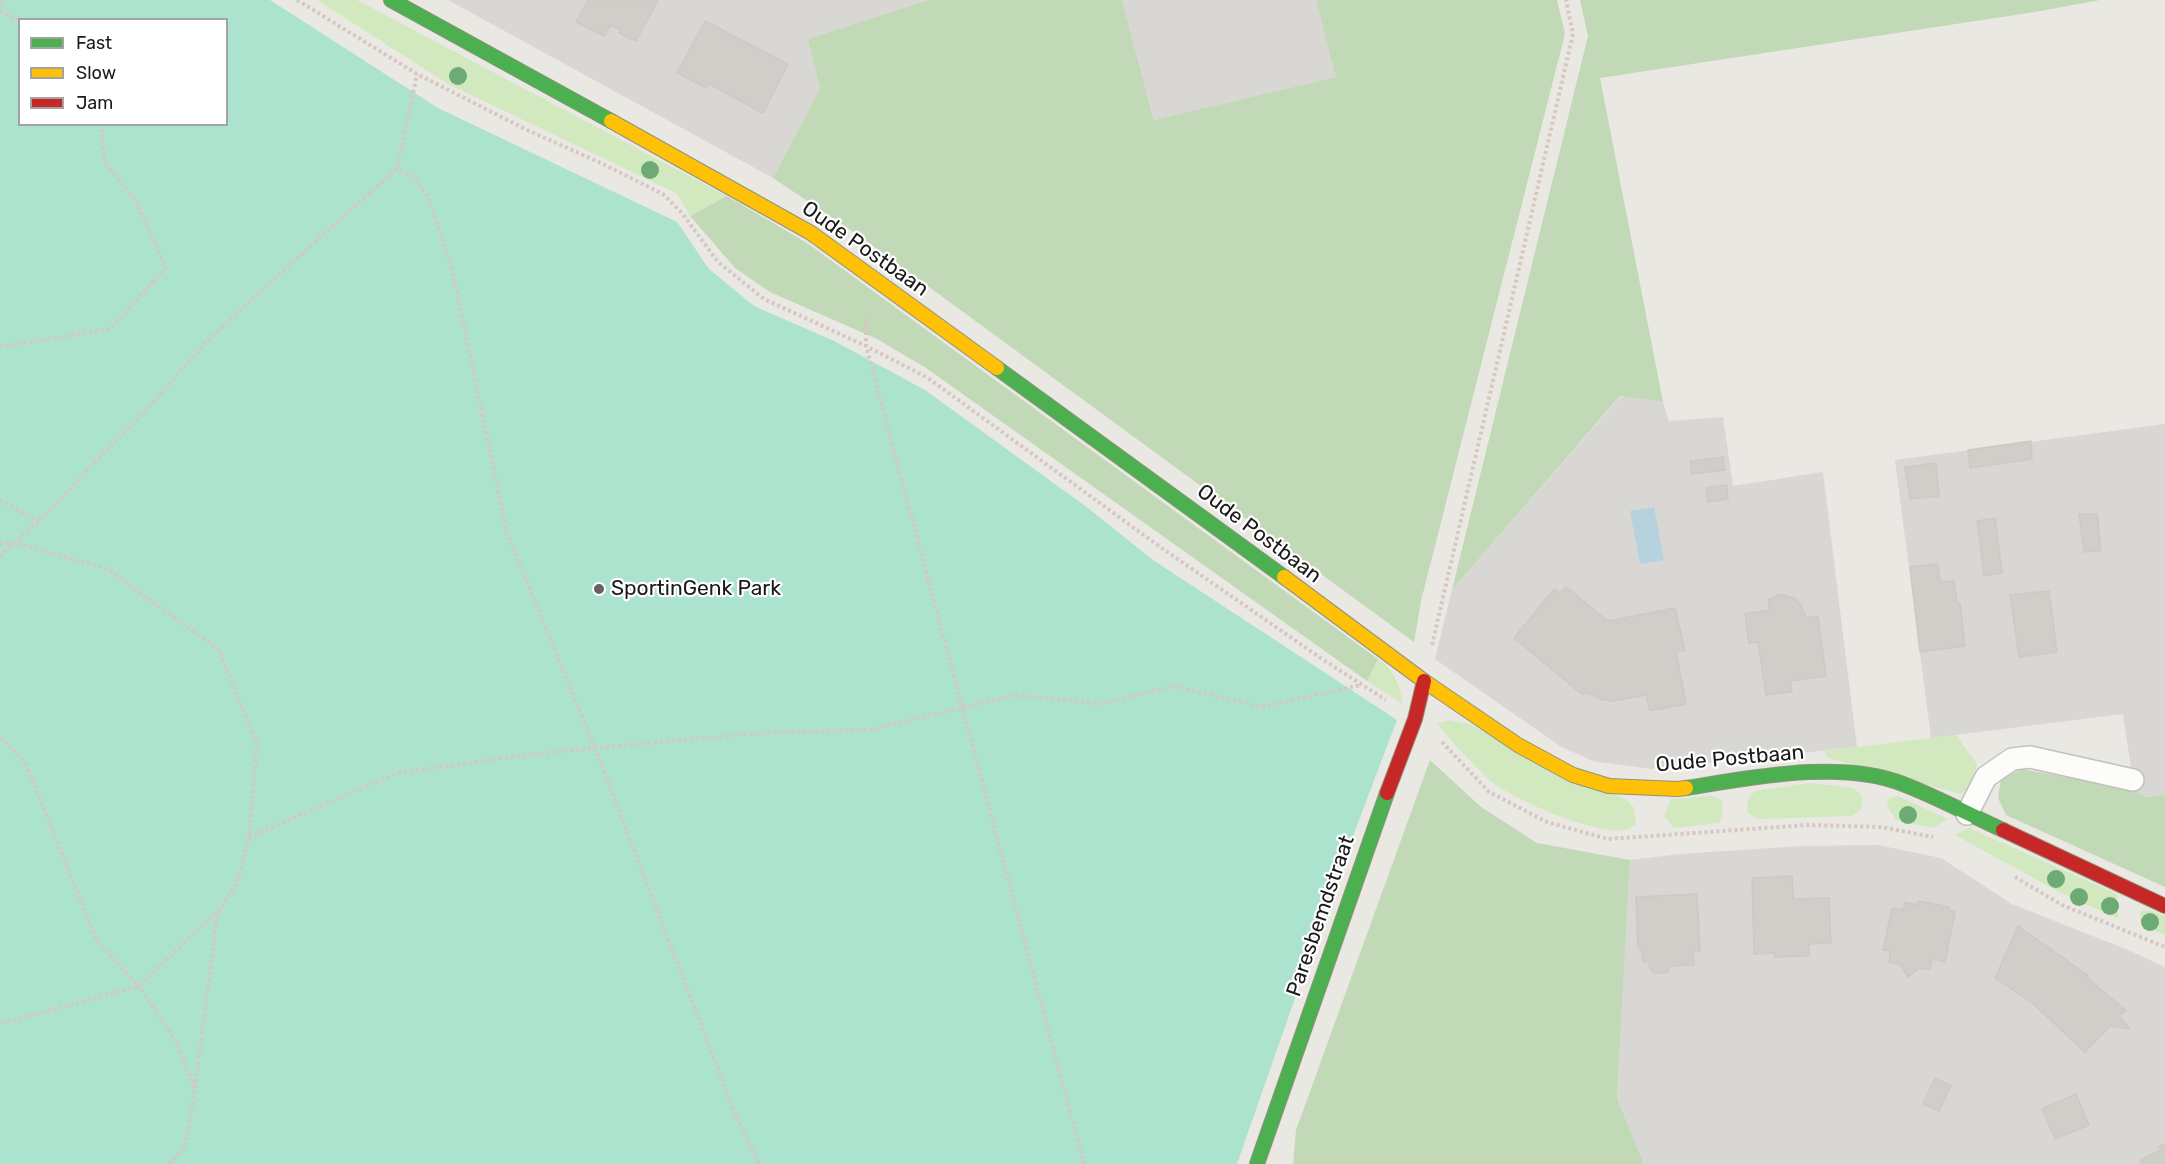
<!DOCTYPE html>
<html>
<head>
<meta charset="utf-8">
<style>
	body { margin:0 }
	#map { position:relative; width:2165px; height:1164px; overflow:hidden; background:#eae8e2; font-family:Rubik,sans-serif }
	canvas { display:block }
	.legend { position:absolute; left:18px; top:18px; width:210px; height:108px; box-sizing:border-box; background:#fff; border:2px solid #a3a3a3; margin:0; padding:8px 10px; list-style:none; font-size:18px; color:#1a1a1a }
	.legend li { display:flex; align-items:center; gap:12px; height:30px }
	.legend b { width:30px; border:2px solid #a3a3a3 }
</style>
</head>
<body>
<div id="map">
<canvas width="2165" height="1164"></canvas>
<ul class="legend">
<li><b style="height:8px;background:#4caf50"></b>Fast</li>
<li><b style="height:8px;background:#ffc107"></b>Slow</li>
<li><b style="height:8px;background:#c62828"></b>Jam</li>
</ul>
</div>
<script>
const g = document.querySelector('canvas').getContext('2d');
g.lineJoin = 'round';
function fillPath(path, color) { g.fillStyle = color; g.fill(path, 'evenodd'); }
function trace(path, color, width, dash) { g.strokeStyle = color; g.lineWidth = width; g.lineCap = dash ? 'butt' : 'round'; g.setLineDash(dash || []); g.stroke(path); }
function write(font, color, halo, rows, align = 'center') {
  g.font = font + ' Rubik,sans-serif'; g.lineWidth = 4.5; g.setLineDash([]); g.textBaseline = 'middle'; g.strokeStyle = halo; g.fillStyle = color; for (const [text, x, y, turn = 0] of rows) {
    g.save(); g.translate(x, y); g.rotate((+turn || 0) * Math.PI / 180); g.textAlign = isNaN(turn) ? turn : align; if (halo) g.strokeText(text, 0, 0); g.fillText(text, 0, 0); g.restore();
  }
}
fillPath(new Path2D(`
	M448,0H928L809,39L820,88L773,178Z
	M1122,0H1316L1337,77L1154,120Z
	M1621,396L1663,402L1669,421L1723,417L1733,486L1823,472L1857,747L1651,769L1592,761L1560,746L1435,659L1452,590Z
	M2165,424V795L2145,797L2134,789L2123,714L1931,738L1895,460Z
	M1878,845L1941,858L2012,904L2128,950L2165,967V1164H1644L1617,1098L1630,860L1679,854L1802,846Z`), '#d9d7d4');
fillPath(new Path2D(`
	M317,0H357L727,196L690,216L676,193L448,84Z
	M1378,659C1394,669 1400,686 1403,704L1367,681Z
	M1449,720L1469,724L1627,800L1634,808L1636,825C1633,826 1631,828 1628,829C1600,838 1508,798 1487,778C1469,761 1453,742 1437,724Z
	M1956,735L1977,764L1971,786L1961,794L1828,758L1824,751Z
	M1810,783L1854,788L1863,797L1861,809L1852,816L1758,819L1748,813C1746,803 1748,798 1755,791Z
	M1713,796L1722,800L1723,810L1720,823L1674,828L1664,816L1671,799Z
	M1898,796L1948,819L1933,828L1896,820L1888,808L1887,799Z
	M1969,828L2117,894L2119,919L2061,893L1955,835Z
	M2144,909L2165,916V935L2142,925L2140,913Z`), '#d2e9bf');
fillPath(new Path2D(`
	M928,0H1122L1154,120L1336,77L1316,0H1557L1565,34L1421,601L1414,642L858,235L773,178L820,88L808,39Z
	M1580,0H2100L2035,12L1600,78L1663,402L1620,396L1452,590L1588,36Z
	M727,196L807,243L1378,659L1367,681L926,368L877,339L770,292L735,268L690,216Z
	M1430,760L1481,807L1537,843L1630,860L1617,1098L1644,1164H1293L1296,1130Z
	M2021,769L2134,789L2145,797L2165,795V887L2006,815L1998,798L2001,779Z`), '#c1d9b7');
fillPath(new Path2D(`
	M0,0H270L438,108L677,222L709,269L754,306L834,341L925,390L1088,508L1153,560L1397,720L1337,878L1237,1164H0ZM20,20H226V124H20Z`), '#ace3cf');
fillPath(new Path2D(`
	M1654,507L1664,560L1640,564L1630,511Z`), '#b5d2de');
const building = new Path2D(`
	M588,0H658L636,41L619,33L621,30L611,25L604,36L576,22Z
	M705,21L788,64L763,113L709,84L706,88L677,73Z
	M2031,441L2032,459L1970,468L1968,450Z
	M1723,457L1725,470L1692,474L1690,461Z
	M1936,463L1939,496L1910,499L1905,467Z
	M1727,485L1728,499L1708,502L1706,488Z
	M2079,514H2097L2101,551L2084,552Z
	M1995,518L2002,573L1984,576L1977,521Z
	M1938,564L1940,582L1954,581L1957,603H1960L1965,646L1920,652L1910,567Z
	M1566,587L1608,621L1675,608L1685,650L1676,652L1686,704L1650,711L1646,695L1613,701L1603,700L1586,692L1583,695L1514,638L1554,589L1560,593Z
	M2049,591L2057,652L2019,657L2010,595Z
	M1780,594L1794,598L1801,605L1806,618L1818,616L1826,676L1790,681L1792,692L1766,695L1758,642L1749,643L1745,614L1770,610L1768,600Z
	M1792,876L1793,899L1829,898L1831,943L1809,944V956L1774,957V953L1754,954L1752,878Z
	M1697,894L1700,951L1693,952L1694,965L1670,966L1667,973H1654L1650,969L1649,962H1643L1641,948L1638,947L1636,897Z
	M1918,901L1949,907V911L1955,912L1945,962L1932,959L1930,970L1919,968L1908,977L1900,964L1889,962L1890,951L1883,950L1892,908L1903,910L1905,902L1917,905Z
	M2018,926L2089,976L2087,978L2126,1010L2119,1016L2130,1029L2110,1026L2085,1052L2031,1002L1995,978Z
	M1935,1078L1951,1086L1939,1111L1923,1104Z
	M2076,1094L2089,1125L2055,1139L2042,1109Z
	M2165,1144V1164H2142L2141,1160L2161,1150L2159,1147Z`);
fillPath(building, '#d0cec9');
trace(building, '#cdc9c4', 1.5);
const lane = new Path2D(`
	M1967,814L1986,777L2012,759L2030,757L2133,780`);
const fast = new Path2D(`
	M391,0L611,121
	M997,368L1284,577
	M1686,788C1751,778 1841,759 1903,784C1937,797 1970,815 2003,830
	M1257,1164L1387,793`);
const slow = new Path2D(`
	M611,121L811,233L997,368
	M1284,577L1424,681L1518,745L1573,775L1609,786L1677,789L1686,788`);
const jam = new Path2D(`
	M1387,793L1415,719L1424,681
	M2003,830L2165,906`);
trace(lane, '#c2c1be', 24);
trace(fast, '#8f937b', 16);
trace(slow, '#8f937b', 16);
trace(jam, '#8f937b', 16);
trace(new Path2D(`
	M297,0L417,74L527,130L601,163L663,194L682,213L718,262L764,299L866,346L928,378L1156,544L1325,661L1386,700
	M0,6L4,0
	M0,11L20,20
	M397,169L417,74
	M866,314V346L1084,1164
	M0,347L110,329L166,267L135,199L105,163L101,124
	M0,500L38,522
	M0,544L15,543L107,569L218,649L257,743L249,837L237,883L219,910L139,986L0,1024
	M0,556L38,522L144,412L204,344L329,229L397,169L414,177L428,197L451,265L507,533L595,748L737,1119L759,1164
	M1432,645L1573,34L1566,0
	M0,738L25,762L97,941L139,986L176,1041L195,1089L185,1147L169,1164
	M1442,742L1489,792L1547,822L1608,839L1808,825L1881,827L1933,837
	M249,837L397,773L542,753L760,733L869,730L1015,695L1102,704L1174,686L1262,707L1361,685
	M2015,877L2062,905L2165,947
	M195,1088L218,911`), '#d6c7c3', 4, [3, 3]);
trace(lane, '#fcfcfb', 21);
trace(fast, '#4caf50', 14);
trace(slow, '#ffc107', 14);
trace(jam, '#c62828', 14);
g.fillStyle = '#6eaa75';
for (const [x, y] of [
	[458,76],
	[650,170],
	[1908,815],
	[2056,879],
	[2079,897],
	[2110,906],
	[2150,922]
]) { g.beginPath(); g.arc(x, y, 9, 0, 2 * Math.PI); g.fill(); }
for (const [x, y, r, color] of [
	[599,589,6,"#636260"]
]) { const dot = new Path2D(); dot.arc(x, y, r, 0, 2 * Math.PI); g.fillStyle = color; g.fill(dot); trace(dot, '#fff', 2); }
write('21px', '#1a1a1a', '#fff', [
	["Oude Postbaan",865,249,35],
	["Oude Postbaan",1259,534,37],
	["Oude Postbaan",1730,759,-5],
	["Paresbemdstraat",1321,916,-71]
]);
write('21px', '#1a1a1a', '#fff', [
	["SportinGenk Park",611,589]
], 'left');
</script>
</body>
</html>
